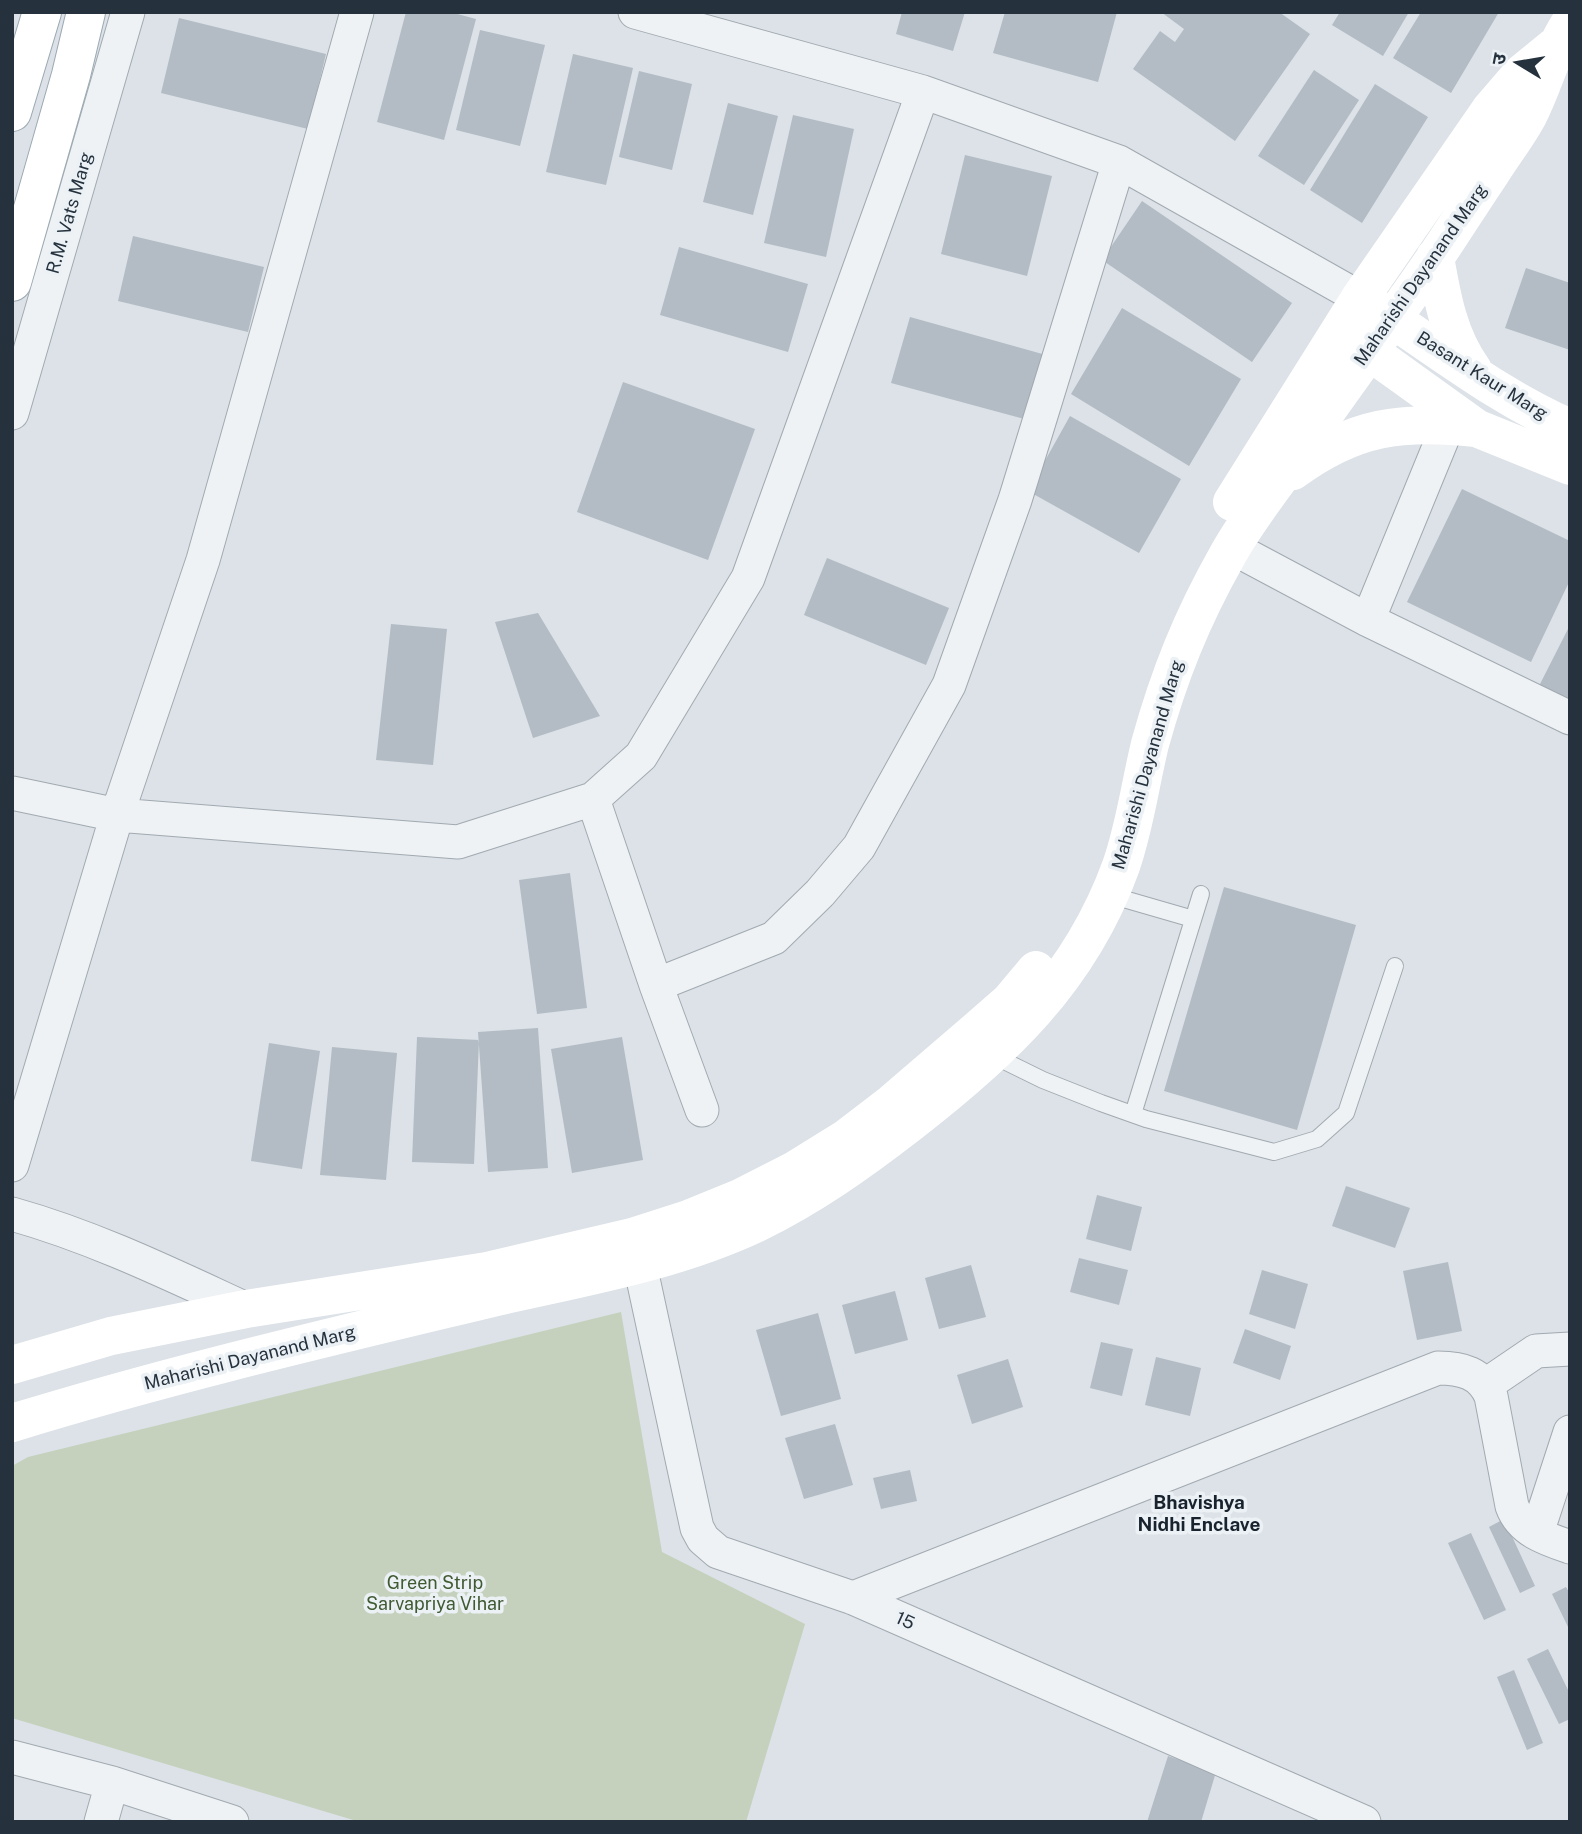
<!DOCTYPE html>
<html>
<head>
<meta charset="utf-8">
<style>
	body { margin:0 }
	#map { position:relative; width:1582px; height:1834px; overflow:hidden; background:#dce2e7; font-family:"Public Sans","Noto Sans Devanagari",sans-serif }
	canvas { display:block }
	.frame { position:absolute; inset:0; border:14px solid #25323e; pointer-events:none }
	.north { position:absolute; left:1484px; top:28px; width:70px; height:70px; -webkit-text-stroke:5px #ebf1f5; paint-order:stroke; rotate:281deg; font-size:19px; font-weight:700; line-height:28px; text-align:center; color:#25323e }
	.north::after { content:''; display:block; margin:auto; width:24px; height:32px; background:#25323e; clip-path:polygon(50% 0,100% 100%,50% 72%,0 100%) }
</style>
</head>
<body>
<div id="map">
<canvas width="1582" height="1834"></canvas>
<div class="frame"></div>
<div class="north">उ</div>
</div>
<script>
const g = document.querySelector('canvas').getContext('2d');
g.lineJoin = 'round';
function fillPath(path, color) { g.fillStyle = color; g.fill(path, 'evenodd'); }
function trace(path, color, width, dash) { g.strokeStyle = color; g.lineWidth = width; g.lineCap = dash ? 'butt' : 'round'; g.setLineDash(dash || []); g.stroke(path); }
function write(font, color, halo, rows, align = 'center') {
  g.font = font + ' "Public Sans",sans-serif'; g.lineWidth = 7; g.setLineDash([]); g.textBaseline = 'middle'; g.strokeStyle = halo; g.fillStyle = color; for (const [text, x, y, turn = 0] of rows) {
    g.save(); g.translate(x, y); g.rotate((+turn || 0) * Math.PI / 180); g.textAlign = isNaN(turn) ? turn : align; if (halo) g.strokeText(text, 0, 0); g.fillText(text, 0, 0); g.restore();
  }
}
fillPath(new Path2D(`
	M621,1312L662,1552L805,1624L746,1822H360L12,1718V1466L28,1457Z`), '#c5d1bd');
fillPath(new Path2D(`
	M406,12H450L476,19L444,140L377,122Z
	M902,12H965L953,51L896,34Z
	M1005,12H1117L1098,82L993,53Z
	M1161,12H1279L1310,34L1235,141L1133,69L1160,31L1175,42L1184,29Z
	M1340,12H1409L1383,56L1332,25Z
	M1421,12H1499L1451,93L1393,58Z
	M179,18L326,54L308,129L161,93Z
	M480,30L545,45L520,146L456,130Z
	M573,54L633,68L606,185L546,172Z
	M1314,70L1359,100L1304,185L1258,156Z
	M639,71L692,84L672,170L619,157Z
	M1375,84L1428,117L1362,223L1310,190Z
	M728,103L778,116L753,215L703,202Z
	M793,115L854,129L826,257L764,243Z
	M965,155L1052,176L1027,276L941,254Z
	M1142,201L1292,303L1252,362L1102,260Z
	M133,236L264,267L248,332L118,301Z
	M679,247L808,284L788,352L660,315Z
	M1526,268L1570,283V350L1505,328Z
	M1122,308L1241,379L1189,466L1071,394Z
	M910,317L1046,355L1028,420L891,383Z
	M623,382L755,429L708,560L577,512Z
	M1070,416L1181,479L1139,553L1028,491Z
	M1462,489L1570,541V580L1531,662L1407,602Z
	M827,558L949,608L926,665L804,615Z
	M538,613L600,716L533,738L495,622Z
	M391,624L447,629L433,765L376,760Z
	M1570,625V704L1538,688Z
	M570,873L587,1008L537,1014L519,880Z
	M1224,887L1356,925L1297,1130L1164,1091Z
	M538,1028L548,1168L488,1172L478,1032Z
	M417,1037L479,1040L474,1164L412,1162Z
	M622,1037L643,1160L572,1173L551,1049Z
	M269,1043L320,1051L302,1169L251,1161Z
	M332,1047L397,1053L386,1180L320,1175Z
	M1346,1186L1410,1208L1395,1248L1332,1226Z
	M1097,1195L1142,1207L1131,1251L1086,1239Z
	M1079,1258L1128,1270L1119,1305L1070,1292Z
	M1448,1262L1462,1331L1417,1340L1403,1271Z
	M971,1265L986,1317L939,1329L925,1278Z
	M1262,1270L1308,1284L1295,1329L1249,1314Z
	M895,1291L908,1340L855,1354L842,1305Z
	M818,1313L841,1399L781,1416L756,1330Z
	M1245,1329L1291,1346L1280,1380L1233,1363Z
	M1101,1342L1133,1349L1122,1396L1090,1388Z
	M1156,1357L1201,1368L1190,1416L1145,1405Z
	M1008,1359L1023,1407L972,1424L957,1375Z
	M835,1424L853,1485L804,1499L785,1438Z
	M910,1470L917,1501L881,1509L873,1478Z
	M1504,1519L1535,1586L1520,1593L1489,1527Z
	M1471,1533L1506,1610L1484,1620L1448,1543Z
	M1566,1587L1570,1594V1631L1552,1594Z
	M1548,1649L1570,1694V1719L1559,1724L1527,1659Z
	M1514,1670L1543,1743L1527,1750L1497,1677Z
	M1168,1756L1216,1772L1201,1822H1147Z`), '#b3bcc4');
const lane = new Path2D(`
	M1110,895L1193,919
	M992,1055L1043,1080L1101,1103L1146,1119L1274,1152L1317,1139L1346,1113L1395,966
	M1133,1114L1201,894`);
const street = new Path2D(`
	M635,12L923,92L1119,162L1360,298
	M12,413L128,12
	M1231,547L1368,620L1570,718
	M1368,620L1448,425
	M12,793L117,815L458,842L593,799L641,756L748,578L923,92
	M593,799L656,985L702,1110
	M656,985L774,938L820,893L859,847L949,685L1015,500L1119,162
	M12,1165L117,815L203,560L357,12
	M12,1214C94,1237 170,1274 246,1309
	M640,1265L697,1528L703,1539L718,1552L853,1598L1364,1822
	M1486,1385L1536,1351L1570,1349
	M1537,1533L1570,1432
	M853,1598L1438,1368C1462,1368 1481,1373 1491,1396L1512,1506C1521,1531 1546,1539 1570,1547
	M12,1757L112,1783L232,1822
	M101,1822L112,1783`);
const primary = new Path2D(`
	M12,112L42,12
	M12,282L71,75L86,12`);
trace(lane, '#a1aab1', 18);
trace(street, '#a1aab1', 35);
trace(primary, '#9ba9b3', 40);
trace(lane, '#eff2f5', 16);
trace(street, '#eff2f5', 33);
trace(new Path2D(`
	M1435,257C1442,298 1449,337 1473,370
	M1371,305C1436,347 1498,397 1570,428
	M1348,336L1476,428L1570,466
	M1293,471C1354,426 1402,420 1476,428
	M1232,502L1360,298L1490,110L1521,74L1554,47
	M12,1365L111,1336L246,1309L487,1271L632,1237L688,1219L742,1197L795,1170L845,1139L892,1103L977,1030L1010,1001L1036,970
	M12,1423C168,1375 326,1338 484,1300C577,1278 670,1264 757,1223C812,1196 860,1162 909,1124C1002,1052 1080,980 1121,866C1135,826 1140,785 1150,744C1169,675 1192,618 1227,556C1245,523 1269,493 1291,462C1338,394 1388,327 1435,258C1454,230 1472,201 1491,173C1503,154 1517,136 1528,116C1544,85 1551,52 1570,23`), '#fff', 38);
trace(primary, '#fff', 38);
write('18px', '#25323e', '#ebf1f5', [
	["R.M. Vats Marg",70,213,-74],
	["Maharishi Dayanand Marg",1421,275,-55],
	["Basant Kaur Marg",1482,376,32],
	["Maharishi Dayanand Marg",1148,765,-74],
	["Maharishi Dayanand Marg",250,1358,-14],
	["15",905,1621,24]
]);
write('18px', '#405a32', '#ebf1f5', [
	["Green Strip",435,1583],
	["Sarvapriya Vihar",435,1604]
]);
write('bold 19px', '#18232e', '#ebf1f5', [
	["Bhavishya",1199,1503],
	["Nidhi Enclave",1199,1525]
]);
</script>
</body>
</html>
